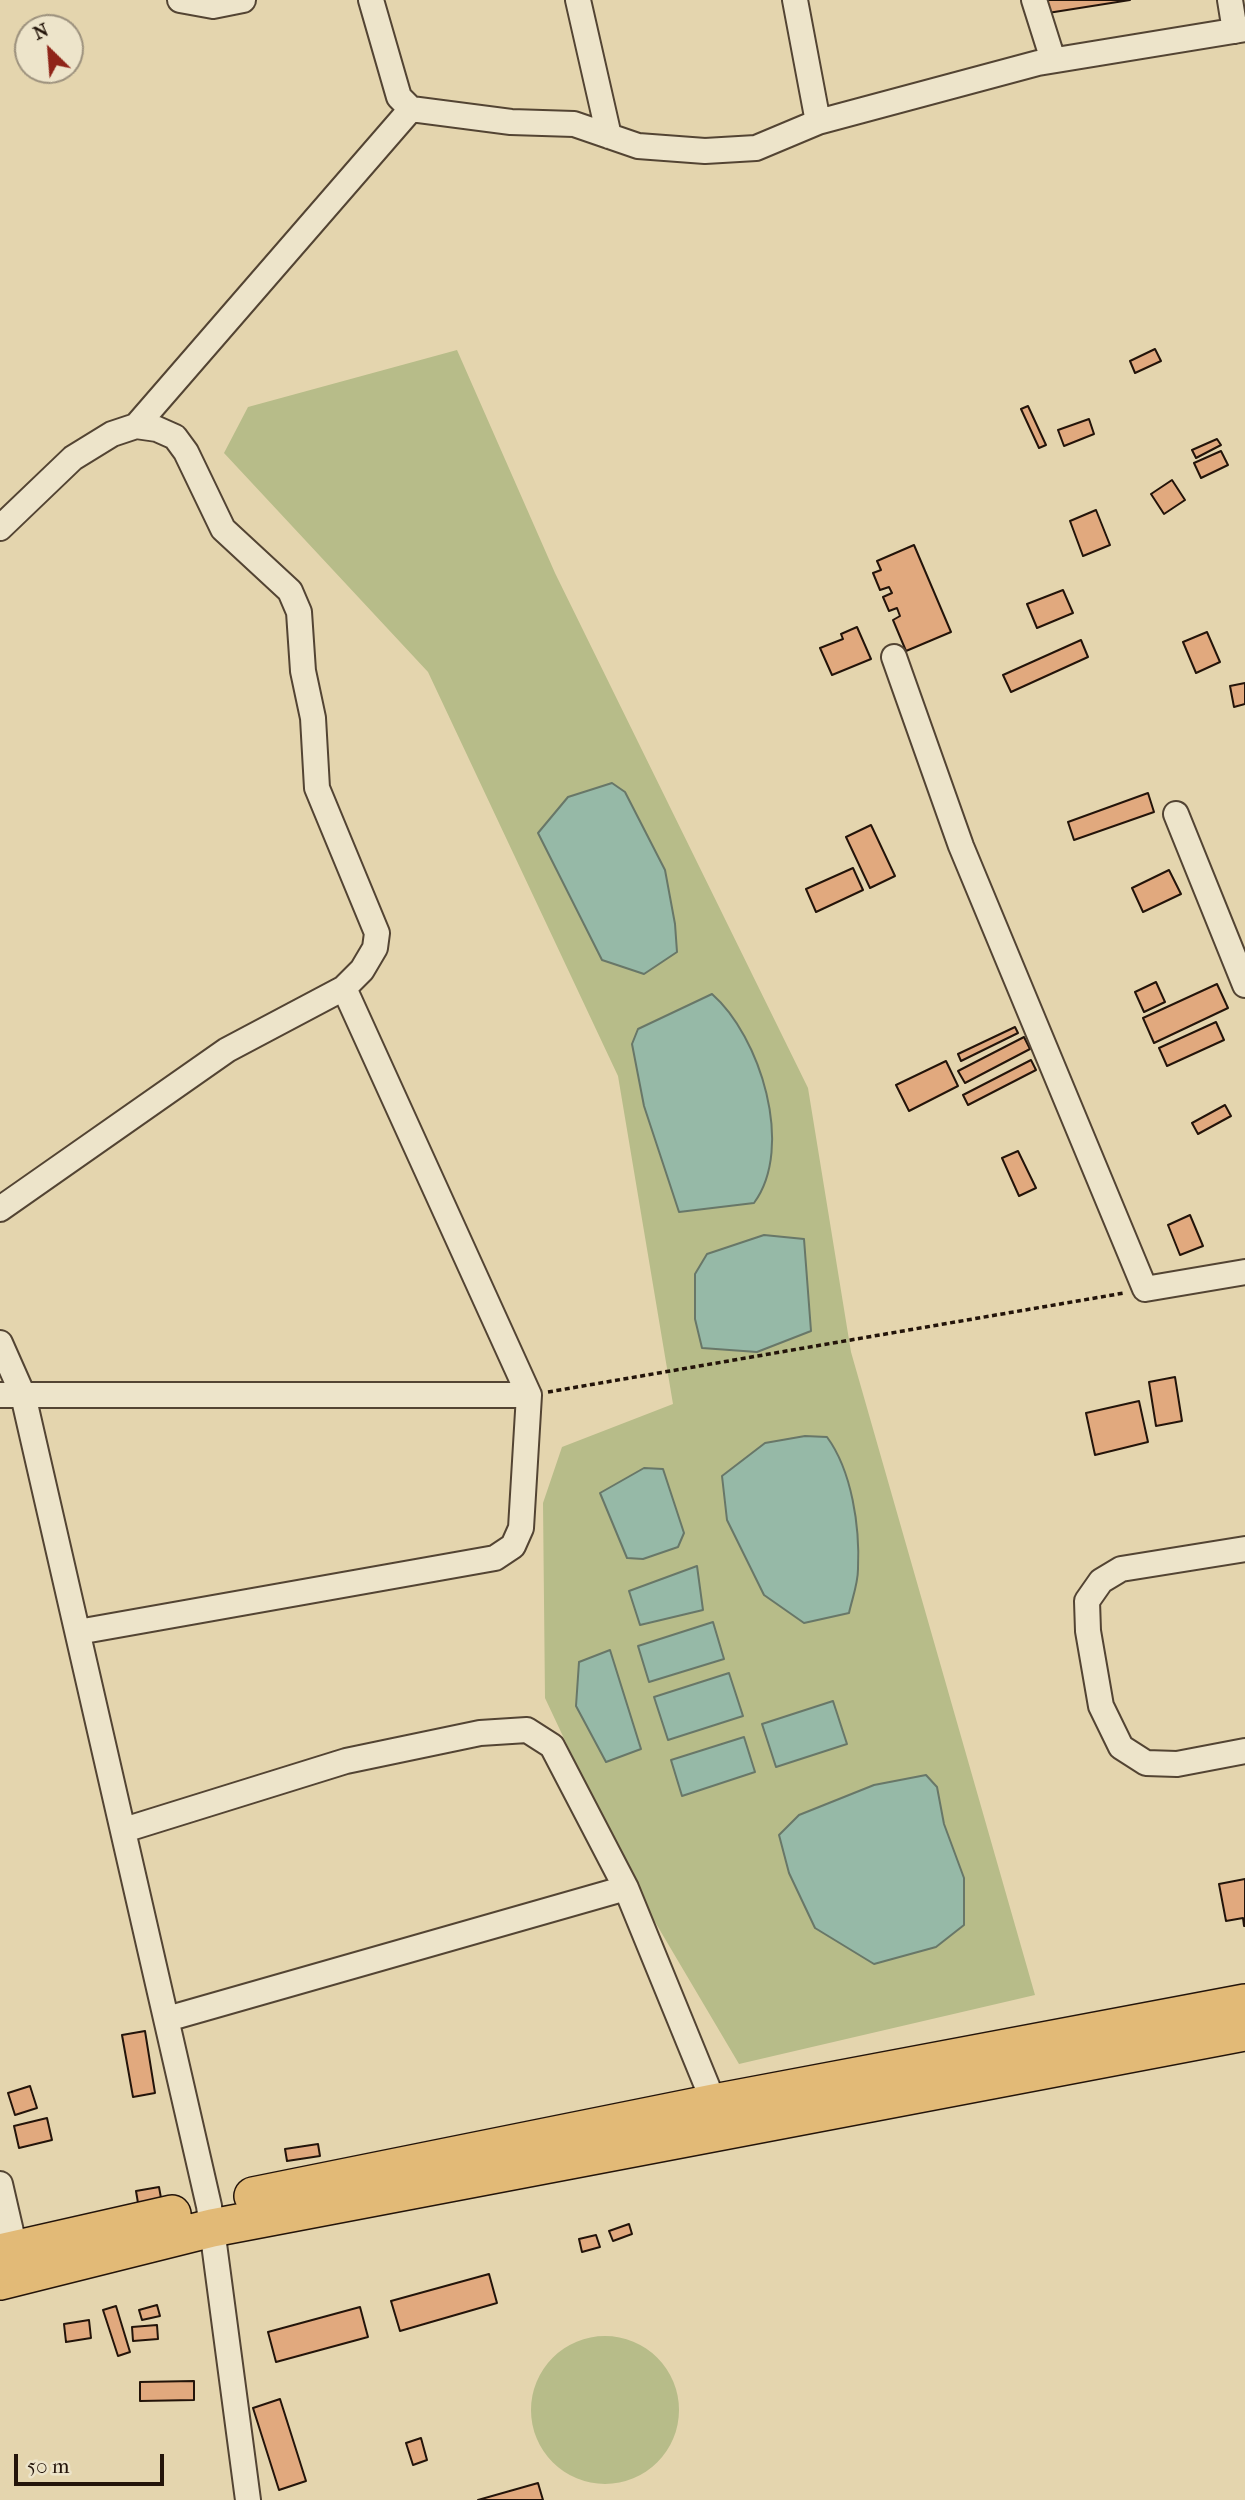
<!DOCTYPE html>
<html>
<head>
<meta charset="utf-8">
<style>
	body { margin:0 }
	#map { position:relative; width:1245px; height:2500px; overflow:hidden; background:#e4d5ae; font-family:"IM FELL French Canon",serif }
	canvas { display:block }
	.north { position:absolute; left:14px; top:14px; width:70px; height:70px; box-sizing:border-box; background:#ede4ca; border:2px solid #9c917d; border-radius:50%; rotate:335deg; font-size:19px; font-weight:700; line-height:28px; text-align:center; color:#23140a }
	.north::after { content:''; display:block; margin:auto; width:24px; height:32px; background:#8f2418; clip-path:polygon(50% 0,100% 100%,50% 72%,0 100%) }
	.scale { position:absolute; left:14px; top:2454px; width:150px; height:32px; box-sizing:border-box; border:4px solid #23140a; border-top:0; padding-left:9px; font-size:21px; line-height:24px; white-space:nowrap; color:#23140a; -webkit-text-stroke:5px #ede4ca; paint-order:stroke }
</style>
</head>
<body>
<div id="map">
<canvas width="1245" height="2500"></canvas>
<div class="north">N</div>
<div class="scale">50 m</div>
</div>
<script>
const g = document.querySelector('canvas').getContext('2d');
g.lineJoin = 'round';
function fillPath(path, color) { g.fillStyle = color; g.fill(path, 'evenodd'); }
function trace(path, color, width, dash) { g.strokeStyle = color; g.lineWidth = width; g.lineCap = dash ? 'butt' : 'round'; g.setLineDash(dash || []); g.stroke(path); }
fillPath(new Path2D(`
	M457,350L555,573L808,1088L851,1352L1035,1995L739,2064L632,1883L545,1698L543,1503L562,1447L673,1404L618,1076L428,672L224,453L248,407Z
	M531 2410a74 74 0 1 1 148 0a74 74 0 1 1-148 0Z`), '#b7bc89');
const water = new Path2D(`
	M612,783L625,792L665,870L675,924L677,952L644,974L602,960L538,833L568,797Z
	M712,994C760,1036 795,1147 754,1203L679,1212L644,1106L632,1044L638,1029Z
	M764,1235L804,1239L811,1331L757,1352L702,1348L695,1319V1274L707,1254Z
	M805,1436L827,1437C852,1471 860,1527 858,1569C858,1584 852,1599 849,1613L804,1623L764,1595L727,1520L722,1476L765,1443Z
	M644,1468L663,1469L684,1533L678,1547L643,1559L627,1558L600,1493Z
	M697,1566L703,1610L640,1625L629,1591Z
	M713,1622L724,1659L649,1682L638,1646Z
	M610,1650L641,1749L606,1762L576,1706L579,1662Z
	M729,1673L743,1716L668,1740L654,1697Z
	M833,1701L847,1744L776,1767L762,1724Z
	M744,1737L755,1772L682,1796L671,1760Z
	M926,1775L937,1787L944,1824L964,1878V1925L936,1947L874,1964L815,1928L789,1873L779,1835L799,1815L874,1785Z`);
fillPath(water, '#96b9a7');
trace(water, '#687768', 2);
const building = new Path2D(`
	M1046,0H1130L1048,13Z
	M1155,349L1161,361L1135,373L1130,361Z
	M1028,406L1046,445L1039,448L1021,409Z
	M1089,419L1094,434L1064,446L1058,430Z
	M1217,439L1221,445L1196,458L1192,450Z
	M1221,451L1228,465L1201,478L1194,463Z
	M1172,480L1185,500L1164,514L1151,494Z
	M1096,510L1110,545L1083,556L1070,521Z
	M914,545L951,632L906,651L893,620L900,616L897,608L889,611L883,597L892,593L889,587L880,590L873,573L881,570L877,561Z
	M1063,590L1073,613L1037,628L1027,604Z
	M857,627L871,659L832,675L820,648L843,639L841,634Z
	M1207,632L1220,662L1196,673L1183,642Z
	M1081,640L1088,657L1011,692L1003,675Z
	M1245,683V704L1234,707L1230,686Z
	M1148,793L1154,812L1074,840L1068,822Z
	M871,825L895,876L870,888L846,837Z
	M853,868L863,890L816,912L806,889Z
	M1169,870L1181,894L1143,912L1132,888Z
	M1156,982L1165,1002L1144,1012L1135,992Z
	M1217,984L1228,1008L1154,1043L1143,1018Z
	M1216,1022L1224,1040L1167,1066L1159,1048Z
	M1015,1027L1018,1033L961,1061L958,1054Z
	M1024,1037L1030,1049L965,1083L958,1071Z
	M1031,1060L1036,1070L968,1105L963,1095Z
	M946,1061L958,1086L909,1111L896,1085Z
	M1225,1105L1231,1116L1198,1134L1192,1123Z
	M1018,1151L1036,1188L1019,1196L1002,1158Z
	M1190,1215L1203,1246L1180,1255L1168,1225Z
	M1175,1377L1182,1421L1156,1426L1149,1382Z
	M1139,1401L1148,1442L1095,1455L1086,1413Z
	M1245,1879V1926H1244L1243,1918L1226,1921L1219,1884Z
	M145,2031L155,2093L133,2097L122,2035Z
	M30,2086L37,2108L15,2115L8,2093Z
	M47,2118L52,2140L19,2148L14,2126Z
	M318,2144L320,2156L287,2161L285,2149Z
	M159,2187L161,2198L138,2203L136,2191Z
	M629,2224L632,2234L613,2241L609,2231Z
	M596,2235L600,2247L582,2252L579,2239Z
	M489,2274L497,2303L400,2331L391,2301Z
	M157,2305L160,2316L142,2320L139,2310Z
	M116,2306L130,2352L118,2356L103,2310Z
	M360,2307L368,2337L276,2362L268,2332Z
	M89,2320L91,2338L66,2342L64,2324Z
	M157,2325L158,2339L133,2341L132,2327Z
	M194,2381V2400L140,2401V2382Z
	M280,2399L306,2481L279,2490L253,2408Z
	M421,2438L427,2460L413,2465L406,2443Z
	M538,2483L543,2500H478Z`);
fillPath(building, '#e1a97e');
trace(building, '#23140a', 2);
const minor = new Path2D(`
	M180,0L213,6L243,0
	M371,0L399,97L411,109L511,122L574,124L638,146L705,151L756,148L818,122L1038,63L1245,29
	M578,0L609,136
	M795,0L818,122
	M1034,0L1053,60
	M1230,0L1235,31
	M136,426L411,109
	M0,528L73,458L112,434L136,426L157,429L175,437L186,452L223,529L290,591L299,612L303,671L313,718L317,788L377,933L375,948L362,970L344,988L227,1050L0,1209
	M894,657L961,846L1145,1289L1245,1272
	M1176,814L1245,985
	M0,1343L23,1395L209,2206L248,2500
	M0,1395H529
	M1245,1549L1121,1569L1101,1581L1087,1601L1088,1631L1101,1706L1121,1747L1146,1763L1177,1764L1245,1751
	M78,1632L495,1558L513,1546L521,1528L529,1395L344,988
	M124,1830L346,1761L480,1733L527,1730L552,1746L626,1888L714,2103
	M167,2019L626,1888
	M0,2184L15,2249`);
const primary = new Path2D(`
	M253,2196L714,2103L1245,2003
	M0,2253L172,2214
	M0,2281L212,2228L1245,2032`);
trace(minor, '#534433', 28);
trace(primary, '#23140a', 40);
trace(new Path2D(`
	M548,1392L1124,1293`), '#23140a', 3.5, [5, 3.5]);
trace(minor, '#ede4ca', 24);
trace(primary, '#e2ba77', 37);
</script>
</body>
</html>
